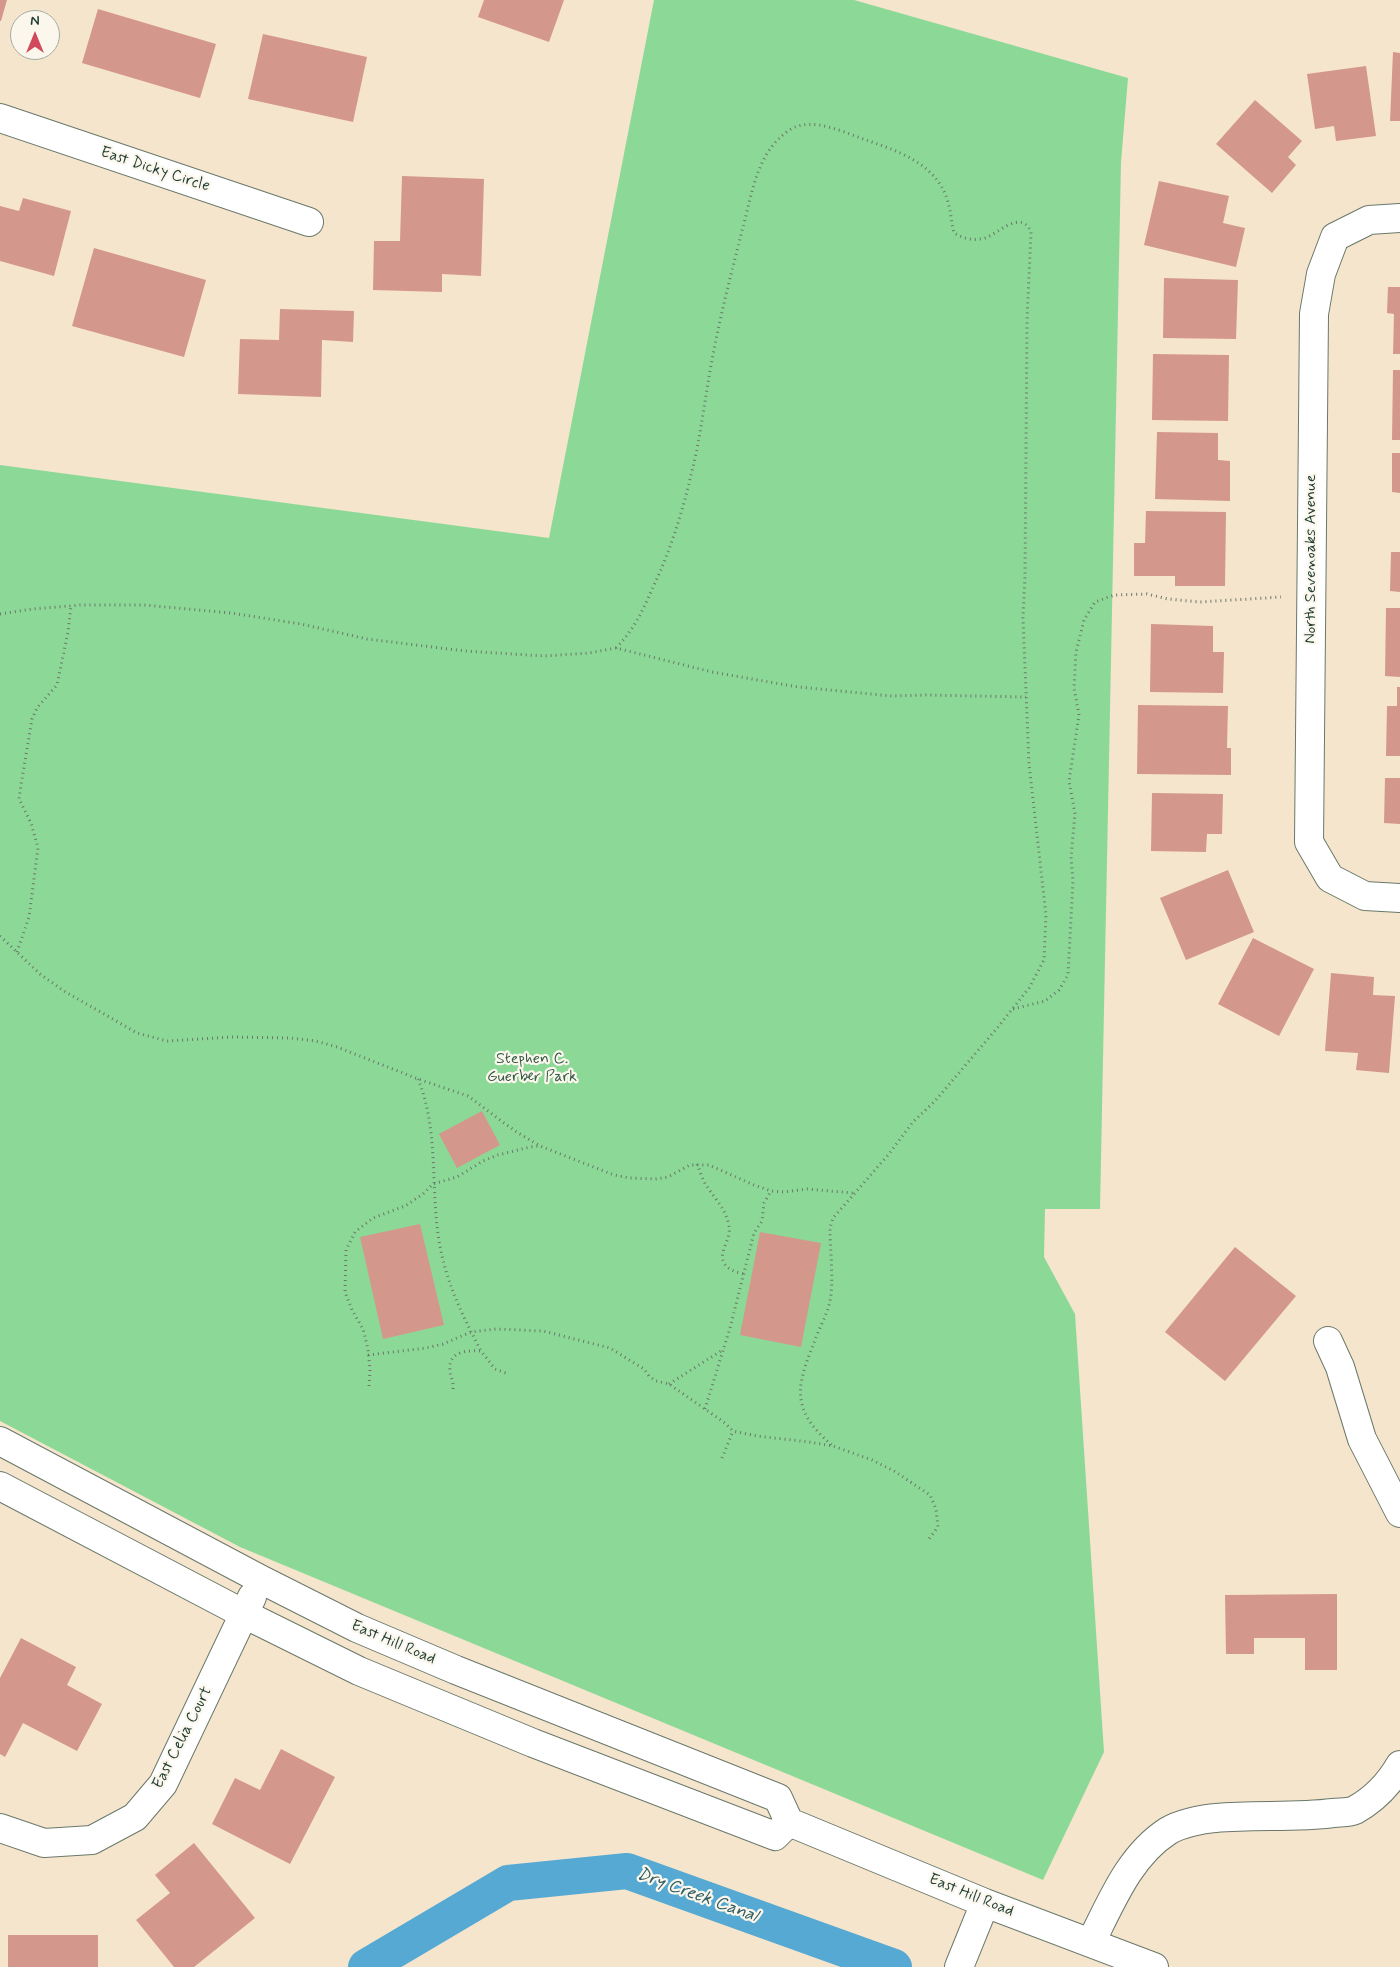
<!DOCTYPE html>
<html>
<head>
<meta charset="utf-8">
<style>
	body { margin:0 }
	#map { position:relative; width:1400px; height:1967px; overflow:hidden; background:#f5e5cd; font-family:Mynerve,sans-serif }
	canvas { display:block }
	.north { position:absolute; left:10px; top:10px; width:50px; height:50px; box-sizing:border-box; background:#fbf7ec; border:1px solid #a3ada2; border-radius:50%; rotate:0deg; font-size:14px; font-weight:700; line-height:20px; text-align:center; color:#1f3d34 }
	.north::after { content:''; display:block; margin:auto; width:18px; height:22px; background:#d1495b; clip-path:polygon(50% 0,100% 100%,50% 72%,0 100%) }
</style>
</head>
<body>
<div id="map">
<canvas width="1400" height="1967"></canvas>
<div class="north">N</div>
</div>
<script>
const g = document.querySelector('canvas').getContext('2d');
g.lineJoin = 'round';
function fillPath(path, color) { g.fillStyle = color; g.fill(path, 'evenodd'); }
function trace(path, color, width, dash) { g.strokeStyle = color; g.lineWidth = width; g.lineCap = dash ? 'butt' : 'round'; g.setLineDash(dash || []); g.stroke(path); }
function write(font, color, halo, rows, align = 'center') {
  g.font = font + ' Mynerve,sans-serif'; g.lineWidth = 4.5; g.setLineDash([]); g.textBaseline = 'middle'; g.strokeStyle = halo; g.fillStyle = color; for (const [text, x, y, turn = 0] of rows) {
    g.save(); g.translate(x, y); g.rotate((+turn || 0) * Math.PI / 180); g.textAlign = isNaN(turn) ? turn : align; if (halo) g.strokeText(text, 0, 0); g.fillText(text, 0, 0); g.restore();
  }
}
fillPath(new Path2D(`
	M654,0H854L1128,78L1121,162L1100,1209H1045L1044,1257L1075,1314L1104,1752L1043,1880L240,1547L0,1421V465L549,538Z`), '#8cd997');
trace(new Path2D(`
	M366,1967L508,1883L627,1871L894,1967`), '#56a9d2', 36);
fillPath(new Path2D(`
	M0,0H7L1,21H0Z
	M484,0H564L549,42L478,17Z
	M98,9L216,44L200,98L82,63Z
	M263,34L367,57L353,122L248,99Z
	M1393,52L1400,53V121H1390Z
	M1366,66L1376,136L1336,141L1334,126L1315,129L1307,74Z
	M1255,100L1302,141L1288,157L1296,165L1272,193L1216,144Z
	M402,176L484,179L481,276L442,274V292L373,290L374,241H400Z
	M1159,181L1229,196L1223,223L1245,228L1236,267L1144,245Z
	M23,198L71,211L54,276L0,261V206L19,211Z
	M94,248L206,280L184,357L72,326Z
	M1164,278L1238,280L1236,339L1163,338Z
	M1388,287H1400V354H1393L1394,314L1387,313Z
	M280,309L354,311L353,342L322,340L321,397L238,394L240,339L279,340Z
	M1153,354L1229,355L1228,421L1152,420Z
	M1393,370H1400V440H1392Z
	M1157,432L1218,433V460L1230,461V501L1155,499Z
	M1392,453H1400V493L1392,492Z
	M1146,511L1226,512L1225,586H1175V576H1134V543H1145Z
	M1391,552H1400V592L1390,591Z
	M1386,608H1400V677L1385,676Z
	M1151,624L1213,626V652H1224L1223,693L1150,692Z
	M1397,687H1400V756H1386L1387,706H1397Z
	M1138,705L1228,706L1227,748H1231V775L1137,774Z
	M1385,778H1400V824L1384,823Z
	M1152,793L1223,794L1222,834H1207L1206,852L1151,851Z
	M1228,870L1254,932L1186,960L1160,898Z
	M1253,938L1314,969L1279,1036L1218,1004Z
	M1331,973L1374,977L1373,995L1395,996L1389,1073L1356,1070L1358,1053L1325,1051Z
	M482,1111L500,1145L457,1168L439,1134Z
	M420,1224L444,1325L383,1339L360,1237Z
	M760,1232L821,1243L801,1347L740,1335Z
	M1235,1247L1296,1296L1225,1381L1165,1332Z
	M1337,1594V1670H1305V1638H1254V1654H1226L1225,1595Z
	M21,1638L76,1667L67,1685L102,1704L77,1751L23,1723L5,1757L0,1754V1678Z
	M281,1749L335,1777L290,1864L212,1824L235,1778L260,1790Z
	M194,1843L255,1918L194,1967H174L136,1920L170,1893L155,1875Z
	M8,1935H98V1967H8Z`), '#d4978c');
const minor = new Path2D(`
	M0,118L309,222
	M1400,218L1369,220L1335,237L1321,274L1314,314L1309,842L1330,878L1365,896L1400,898
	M1328,1341L1340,1367L1362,1439L1400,1513
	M0,1441L260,1579L357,1628L456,1670L778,1798L789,1822L775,1836L533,1743L359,1671L244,1614L0,1486
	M789,1822L985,1903L1154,1967
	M0,1828L44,1843L92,1840L135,1817L163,1784L252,1597
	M1091,1942C1111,1903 1129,1856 1168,1831C1179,1824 1202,1819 1215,1818C1254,1814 1294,1818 1333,1813C1340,1812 1349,1813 1355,1810C1375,1799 1389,1784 1400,1765
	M959,1967L985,1903`);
trace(minor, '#6a786a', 30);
trace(new Path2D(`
	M0,614L33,609L81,605H144L231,613L301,624L367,639L465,651L544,656L589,653L616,648L712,672L798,687L892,696L926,695L1026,697
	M616,648C634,630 644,608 654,585C671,549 683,510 692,471C701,435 705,397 712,360C720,317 731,274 742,231C752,195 756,151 791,129C814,116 847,134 869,141C901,152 936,165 947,199C951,210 951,222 954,233C964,239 974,241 985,238C999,233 1021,209 1031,232L1027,320L1025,576L1023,618L1029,764L1046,915L1044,960L1029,988L998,1027L935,1101L913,1122L889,1154L833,1218L830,1228C830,1250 834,1281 830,1301C828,1311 823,1321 819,1330C799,1381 785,1406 833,1446
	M0,936L40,974L64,991L137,1033L156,1038L167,1041L232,1037L290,1038L316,1041L337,1047L418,1079L468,1096L515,1131L540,1146L614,1175L630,1178L655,1179L668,1177L690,1165H709L754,1185L771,1191L784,1192L807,1189L853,1193
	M17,952L29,917L38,848L31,823L19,799L21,785L32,719L37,708L57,685L68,632L71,606
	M1013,1009L1045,1001L1059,990L1068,975L1073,881L1071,857L1075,814L1069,781L1079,715L1074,688L1076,652L1084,620L1095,602L1114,595L1147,594L1168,599L1200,602L1281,597
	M418,1079C438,1127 431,1182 438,1234C444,1278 461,1313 481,1351
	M697,1164C700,1171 702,1179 706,1185C715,1199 726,1209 729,1226C732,1238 718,1252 724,1263C728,1270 736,1272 744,1274
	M368,1355L426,1348L443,1344L471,1332L496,1329L543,1331L610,1348L644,1369L649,1376L656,1381L669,1384L725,1423L733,1431L757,1436L809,1442L833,1446L872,1460L894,1471L930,1495L936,1509L938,1527L929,1539
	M669,1384L724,1349
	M369,1386L370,1370L368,1349L363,1329L352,1310L345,1292L346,1250L355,1232L373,1218L405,1206L423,1194L433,1184L457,1177L483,1161L498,1155L530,1147L538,1146
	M453,1389C454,1381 450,1377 450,1370C448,1351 468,1350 481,1351L495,1369L506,1373
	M705,1409L730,1328L754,1233L762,1221L764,1203L771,1191
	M722,1458L733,1431`), '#6a786a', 3, [1, 4]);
trace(minor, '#fff', 28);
write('16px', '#1f3d34', '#fbf7ec', [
	["East Dicky Circle",155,170,18],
	["North Sevenoaks Avenue",1312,559,-90],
	["East Hill Road",393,1643,23],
	["East Celia Court",183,1738,-63],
	["East Hill Road",971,1896,22]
]);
write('16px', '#355c48', '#fbf7ec', [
	["Stephen C.",532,1060],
	["Guerber Park",532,1078]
]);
write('italic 18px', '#305d63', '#fbf7ec', [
	["Dry Creek Canal",697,1896,20]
]);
</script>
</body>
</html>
